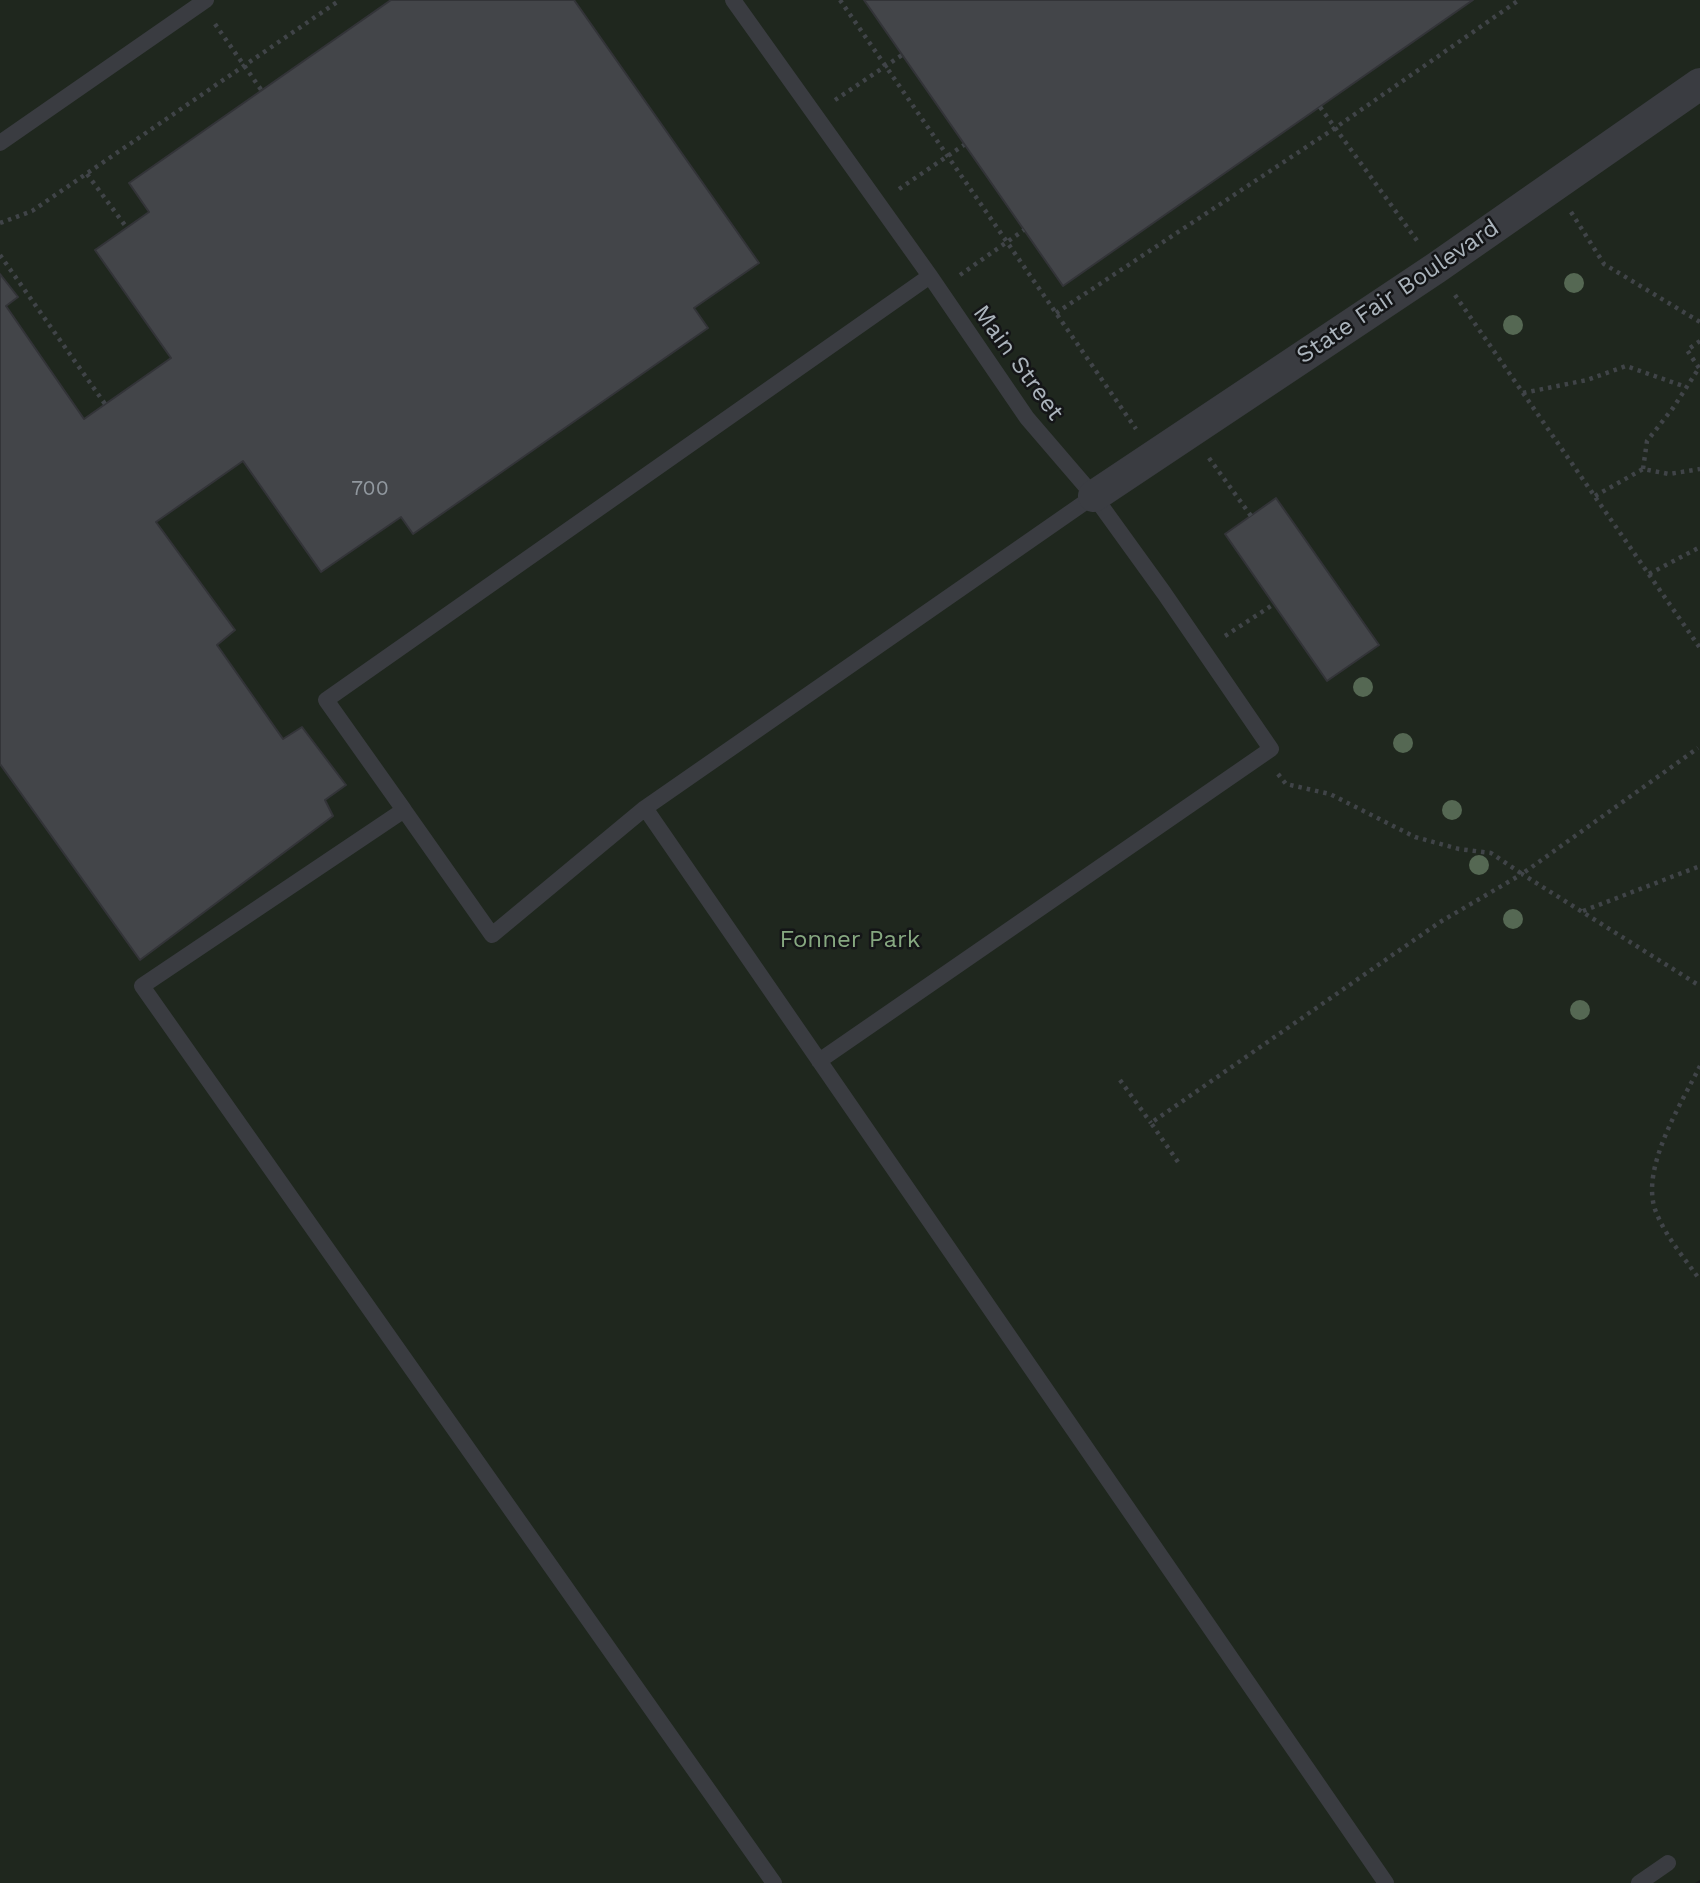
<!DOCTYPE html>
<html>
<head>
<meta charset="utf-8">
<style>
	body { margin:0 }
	canvas { display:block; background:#191a1c }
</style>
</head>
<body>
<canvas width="1700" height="1883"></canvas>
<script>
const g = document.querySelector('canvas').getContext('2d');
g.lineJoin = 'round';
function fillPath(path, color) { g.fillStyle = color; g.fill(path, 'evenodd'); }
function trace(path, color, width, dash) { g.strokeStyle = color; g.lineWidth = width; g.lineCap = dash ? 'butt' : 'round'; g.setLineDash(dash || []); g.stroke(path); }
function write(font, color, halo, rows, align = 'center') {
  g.font = font + ' "Work Sans",sans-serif'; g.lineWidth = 5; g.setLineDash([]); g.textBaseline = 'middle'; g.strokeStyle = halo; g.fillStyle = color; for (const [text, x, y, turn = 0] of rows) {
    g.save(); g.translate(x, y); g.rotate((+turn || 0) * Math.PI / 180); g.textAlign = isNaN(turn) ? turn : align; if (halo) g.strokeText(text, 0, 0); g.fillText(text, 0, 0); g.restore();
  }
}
fillPath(new Path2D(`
	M0,0H1700V1880L1695,1883H0Z`), '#1f271e');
const building = new Path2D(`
	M391,0H574L759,263L694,308L708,328L413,534L401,517L321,572L243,461L156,522L235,630L217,645L283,739L302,727L346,785L325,800L333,816L140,960L0,764V274L18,297L6,306L84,419L171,358L95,250L149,212L129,183Z
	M864,0H1473L1063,286Z
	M1276,498L1379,645L1327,681L1225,534Z`);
fillPath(building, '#434549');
trace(building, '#333438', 2);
trace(new Path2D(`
	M840,0L1136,429
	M215,24L262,91
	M835,100L902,55
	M1320,107L1418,242
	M87,174L127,228
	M899,189L964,145
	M1571,212L1604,264L1700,322
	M0,223L32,211L340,0
	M0,255L105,404
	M960,275L1024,230
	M1455,295L1700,648
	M1056,313L1335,128L1519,0
	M1699,368L1687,350L1700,341
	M1523,393L1587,380L1626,366L1686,387
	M1209,458L1251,516
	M1643,469L1647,441L1673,408L1699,368
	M1595,496L1643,469L1669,474L1700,469
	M1649,574L1700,547
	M1225,636L1274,604
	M1278,774L1286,784L1330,794L1415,837L1459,849L1491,853L1522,874L1698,748
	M1583,911L1700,866
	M1700,1066C1681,1104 1639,1170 1656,1212C1666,1237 1685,1259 1700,1280
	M1120,1080L1151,1123
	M1178,1162L1151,1123L1440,922L1522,874L1700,986`), '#404448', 4.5, [3.5, 5]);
trace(new Path2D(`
	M733,0L930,276L1027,418L1094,496L1164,593L1271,749L819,1061
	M0,143L206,0
	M645,808L1386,1883
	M404,810L492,935L645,808L1094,496
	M774,1883L142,986L404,810L326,700L930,276
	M1639,1883L1668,1863`), '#3a3c41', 16);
trace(new Path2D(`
	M1094,496L1436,268L1700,84`), '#3a3c41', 32);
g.fillStyle = '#556853';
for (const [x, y] of [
	[1574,283],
	[1513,325],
	[1363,687],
	[1403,743],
	[1452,810],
	[1479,865],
	[1513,919],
	[1580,1010]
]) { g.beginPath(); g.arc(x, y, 10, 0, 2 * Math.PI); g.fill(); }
write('21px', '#91989f', null, [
	["700",370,489]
]);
write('24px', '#abb4bc', '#141517', [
	["State Fair Boulevard",1398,292,-34],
	["Main Street",1018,363,54]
]);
write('24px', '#86a880', '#141517', [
	["Fonner Park",850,940]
]);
</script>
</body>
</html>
